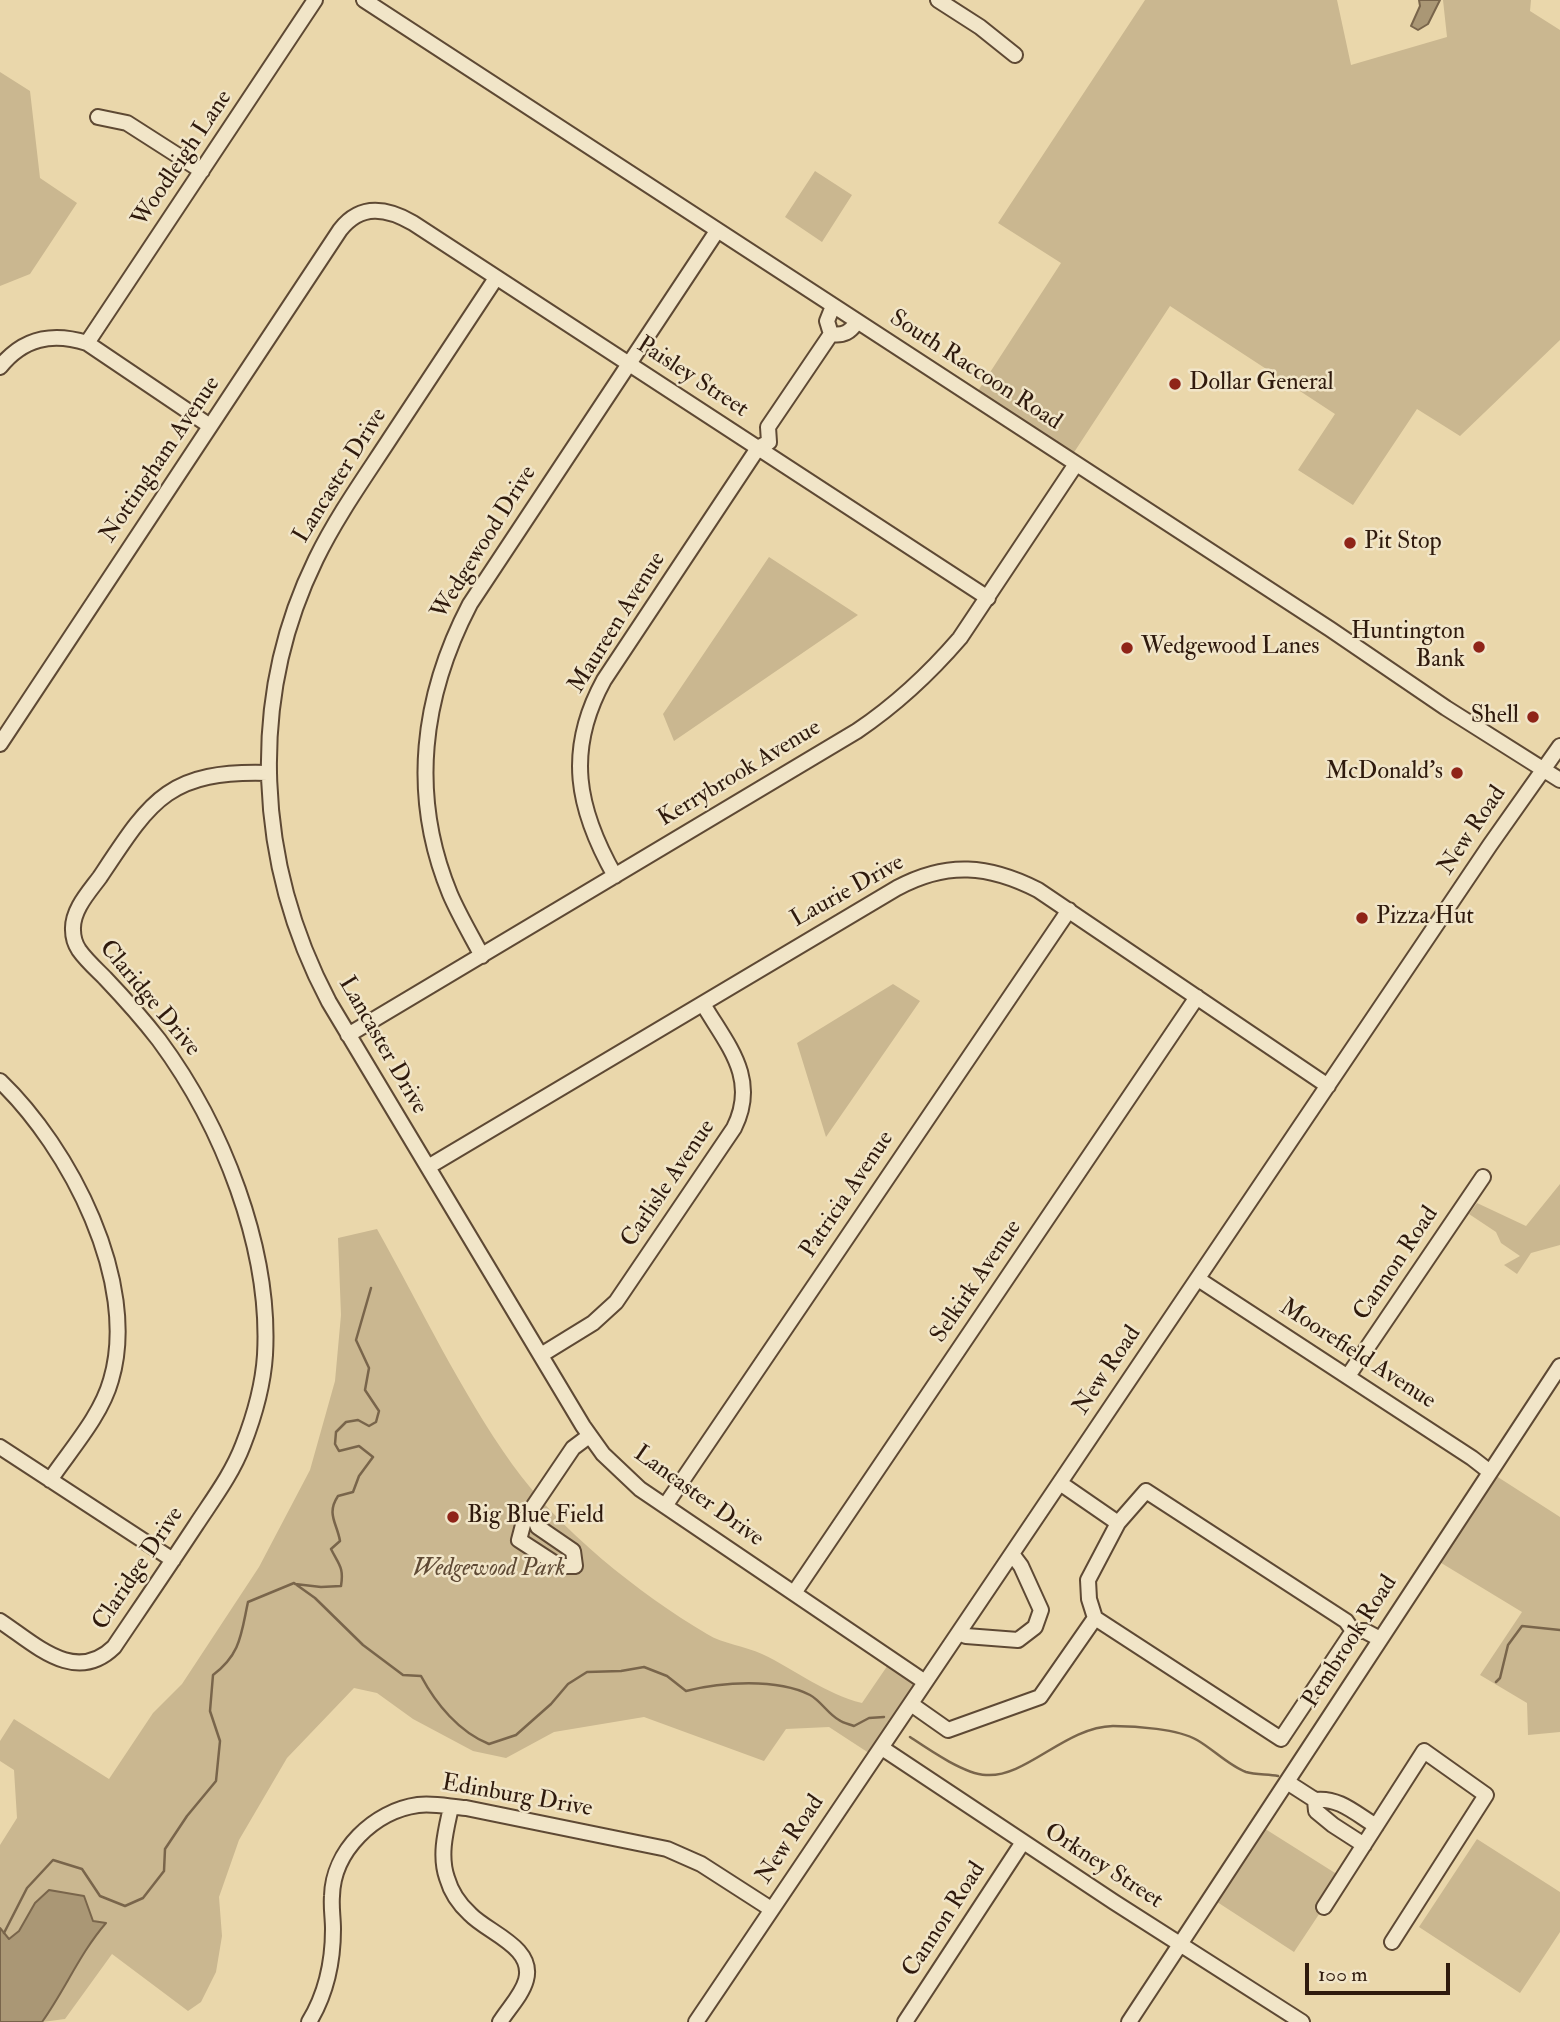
<!DOCTYPE html>
<html>
<head>
<meta charset="utf-8">
<style>
	body { margin:0 }
	#map { position:relative; width:1560px; height:2022px; overflow:hidden; background:#ead7ab; font-family:"IM FELL Double Pica",serif }
	canvas { display:block }
	.scale { position:absolute; left:1305px; top:1963px; width:145px; height:32px; box-sizing:border-box; border:4px solid #2f1a0d; border-top:0; padding-left:9px; font-size:21px; line-height:24px; white-space:nowrap; color:#2f1a0d; -webkit-text-stroke:5px #f1e5c8; paint-order:stroke }
</style>
</head>
<body>
<div id="map">
<canvas width="1560" height="2022"></canvas>
<div class="scale">100 m</div>
</div>
<script>
const g = document.querySelector('canvas').getContext('2d');
g.lineJoin = 'round';
function fillPath(path, color) { g.fillStyle = color; g.fill(path, 'evenodd'); }
function trace(path, color, width, dash) { g.strokeStyle = color; g.lineWidth = width; g.lineCap = dash ? 'butt' : 'round'; g.setLineDash(dash || []); g.stroke(path); }
function write(font, color, halo, rows, align = 'center') {
  g.font = font + ' "IM FELL Double Pica",serif'; g.lineWidth = 5; g.setLineDash([]); g.textBaseline = 'middle'; g.strokeStyle = halo; g.fillStyle = color; for (const [text, x, y, turn = 0] of rows) {
    g.save(); g.translate(x, y); g.rotate((+turn || 0) * Math.PI / 180); g.textAlign = isNaN(turn) ? turn : align; if (halo) g.strokeText(text, 0, 0); g.fillText(text, 0, 0); g.restore();
  }
}
fillPath(new Path2D(`
	M1145,0H1337L1351,65L1447,37L1443,0H1531L1530,11L1560,30V340L1460,436L1417,409L1353,505L1298,470L1335,414L1170,306L1069,460L974,397L1061,263L998,223Z
	M0,72L30,91L40,178L77,203L30,274L0,286Z
	M815,171L852,195L822,242L785,217Z
	M769,557L858,615L674,741L663,714Z
	M893,984L920,1001L826,1137L797,1043Z
	M1560,1184V1245L1531,1253L1517,1274L1504,1265L1520,1256L1501,1243L1496,1232L1469,1214L1477,1203L1526,1226Z
	M377,1229C420,1306 461,1392 512,1464C559,1530 638,1593 707,1634C723,1644 745,1646 762,1654C796,1670 825,1694 862,1703L892,1659L925,1682L875,1757L829,1727L786,1729L764,1761L644,1717L554,1732L506,1758L473,1751L413,1719L377,1693L354,1688L287,1758L239,1840L219,1897L222,1936L216,1972L201,2002L188,2011L112,1954L65,2019L42,2022C65,1990 80,1954 105,1923L19,1931L9,1939L0,1928V1845L17,1818L14,1770L0,1761V1741L14,1719L109,1779L153,1713L182,1684L259,1567L310,1470L335,1381L341,1315L338,1238Z
	M1490,1472L1560,1517V1732L1528,1735L1527,1703L1480,1675L1522,1612L1433,1558Z
	M1259,1825L1343,1878L1294,1952L1211,1898Z
	M1477,1839L1560,1892V1932L1520,1993L1419,1927Z`), '#cab790');
const water = new Path2D(`
	M1419,0H1440L1428,24L1418,30L1411,26L1420,6Z
	M49,1890L84,1896L93,1921L106,1923C80,1953 65,1990 42,2022H0V1928L9,1939L19,1931L35,1903Z`);
fillPath(water, '#aa9775');
trace(water, '#79654b', 2);
trace(new Path2D(`
	M295,1584L321,1587L341,1586C344,1567 339,1565 331,1549L340,1541C337,1523 326,1514 338,1496L353,1492L359,1476L373,1457L359,1446L339,1451L335,1444L336,1432L346,1422L358,1420L369,1426L376,1422L379,1411L365,1390L369,1368L356,1340L371,1288
	M1496,1682L1500,1678L1508,1645L1522,1626L1560,1630
	M910,1737C928,1749 964,1774 986,1775C1026,1778 1065,1727 1113,1726C1136,1726 1178,1729 1197,1740C1213,1749 1229,1766 1246,1772C1256,1775 1268,1774 1278,1776
	M4,1933L27,1888L53,1860L82,1869L100,1896L125,1906L143,1898L164,1871L165,1849L187,1816L216,1781L220,1741L210,1711L213,1675C241,1654 241,1634 248,1602L294,1583L315,1598L363,1645L403,1675L421,1676C436,1704 459,1732 489,1744L516,1735L551,1704L568,1684L587,1672L621,1671L644,1667L667,1676L686,1691C721,1682 777,1678 810,1695C821,1701 828,1714 839,1720C843,1723 849,1724 854,1726L869,1718L884,1717`), '#79654b', 2.5);
const minor = new Path2D(`
	M364,0L1330,629L1446,708L1560,780
	M938,0L980,27L1015,55
	M98,117L127,123L202,171
	M496,278C461,331 426,384 391,437C365,477 337,516 316,559C247,700 256,864 329,1002L583,1426L603,1454L640,1489L925,1682
	M831,334C844,336 850,332 857,322
	M87,343L315,0
	M0,367C23,338 52,332 87,343L210,426
	M758,448L769,442L768,427L831,334L827,321L833,306
	M0,744L340,230C361,203 387,208 413,223L988,598
	M615,876C577,809 565,751 604,680L758,448
	M482,956C471,935 459,915 450,894C409,795 422,696 470,604L717,231
	M348,1035L857,731C897,704 929,674 960,638L1076,464
	M0,1081C69,1147 140,1282 111,1380C101,1416 71,1449 50,1480
	M428,1167L897,888C947,861 989,865 1038,890L1328,1086
	M1198,1279L1472,1458L1490,1472
	M541,1355L593,1323L616,1302L734,1128C759,1078 727,1045 703,1004
	M1348,1376L1483,1177
	M0,1447L173,1560
	M1060,1483L1118,1523
	M665,1506L1069,910
	M531,1510L538,1527L573,1551L575,1566H559L519,1540L524,1521Z
	M531,1510L573,1448L589,1436
	M794,1593L1197,997
	M0,1621C35,1644 75,1685 114,1647C141,1607 169,1566 196,1525C213,1499 232,1474 243,1445C254,1417 263,1386 265,1355C271,1248 222,1125 159,1040C142,1018 124,998 105,978C96,969 86,960 79,950C75,944 73,937 73,930C72,910 89,892 100,877C151,800 168,770 268,773
	M1353,1631H1365L1380,1639
	M959,1633L966,1636L1018,1640L1035,1627L1041,1610L1021,1566L1012,1554
	M911,1704L948,1730L1040,1697L1095,1618L1089,1599L1088,1580L1118,1523L1146,1491L1346,1621L1353,1631L1281,1739L1095,1618
	M882,1748L1114,1902L1302,2022
	M1287,1782L1315,1800C1339,1797 1356,1814 1376,1826
	M1315,1800L1316,1811L1333,1825L1364,1845
	M451,1807C446,1830 439,1855 447,1878C451,1892 459,1904 470,1914C488,1933 535,1947 526,1980C522,1995 508,2009 500,2022
	M1324,1907L1424,1751L1486,1795L1392,1942
	M309,2022C326,1994 333,1962 333,1929C333,1918 331,1907 332,1896C333,1851 374,1811 418,1805C434,1803 450,1807 466,1808L667,1849L701,1864L771,1909
	M696,2022L1490,845L1560,746
	M905,2022L1023,1842
	M1129,2022L1560,1366`);
trace(minor, '#5e4934', 18);
trace(minor, '#f1e5c8', 14);
for (const [x, y, r, color] of [
	[1175,384,7,"#8f2418"],
	[1350,543,7,"#8f2418"],
	[1479,647,7,"#8f2418"],
	[1127,648,7,"#8f2418"],
	[1533,717,7,"#8f2418"],
	[1457,773,7,"#8f2418"],
	[1362,918,7,"#8f2418"],
	[453,1517,7,"#8f2418"]
]) { const dot = new Path2D(); dot.arc(x, y, r, 0, 2 * Math.PI); g.fillStyle = color; g.fill(dot); trace(dot, '#f1e5c8', 2.5); }
write('24px', '#2f1a0d', '#f1e5c8', [
	["Woodleigh Lane",183,159,-56],
	["South Raccoon Road",975,371,33],
	["Paisley Street",692,378,33],
	["Nottingham Avenue",161,460,-56],
	["Lancaster Drive",341,476,-58],
	["Wedgewood Drive",485,543,-58],
	["Maureen Avenue",618,623,-58],
	["Kerrybrook Avenue",740,774,-31],
	["New Road",1473,831,-56],
	["Laurie Drive",848,892,-29],
	["Claridge Drive",149,999,50],
	["Lancaster Drive",382,1046,60],
	["Carlisle Avenue",669,1184,-56],
	["Patricia Avenue",848,1195,-56],
	["Cannon Road",1397,1264,-56],
	["Selkirk Avenue",977,1282,-56],
	["Moorefield Avenue",1357,1355,33],
	["New Road",1108,1371,-56],
	["Lancaster Drive",698,1497,36],
	["Claridge Drive",139,1569,-56],
	["Pembrook Road",1351,1642,-57],
	["Edinburg Drive",517,1797,10],
	["New Road",791,1840,-56],
	["Orkney Street",1103,1867,33],
	["Cannon Road",945,1920,-57]
]);
write('24px', '#2f1a0d', '#f1e5c8', [
	["Dollar General",1189,384],
	["Pit Stop",1364,543],
	["Huntington",1465,633,"right"],
	["Bank",1465,661,"right"],
	["Wedgewood Lanes",1141,648],
	["Shell",1519,717,"right"],
	["McDonald's",1443,773,"right"],
	["Pizza Hut",1376,918],
	["Big Blue Field",467,1517]
], 'left');
write('italic 24px', '#5e4934', '#f1e5c8', [
	["Wedgewood Park",489,1570]
]);
</script>
</body>
</html>
